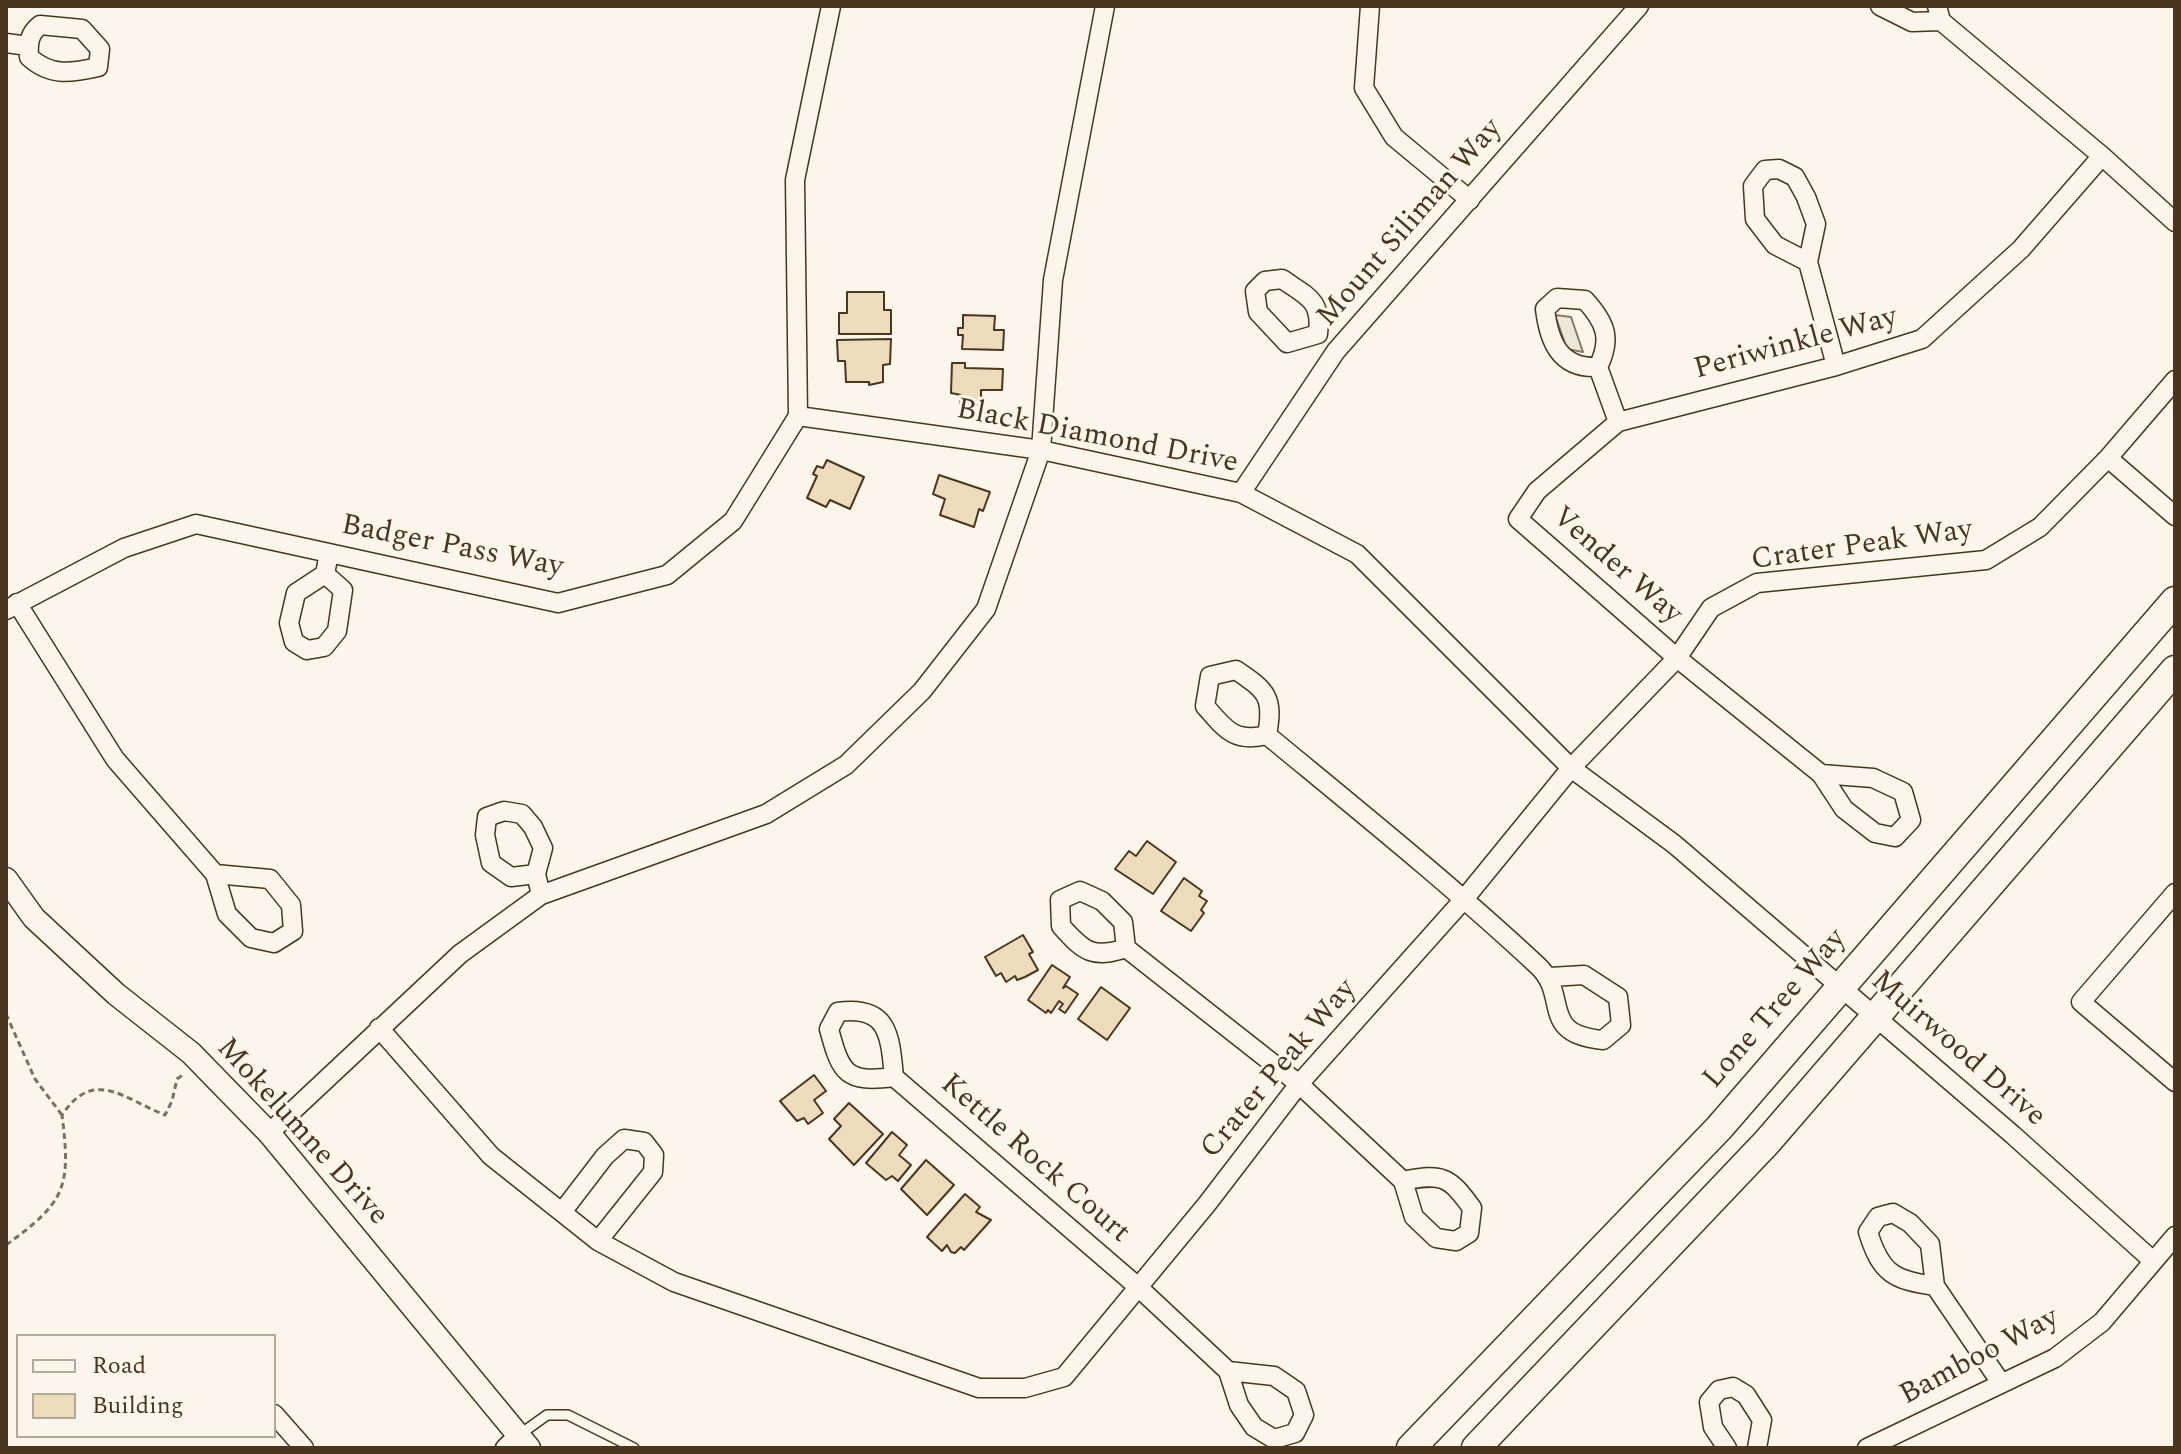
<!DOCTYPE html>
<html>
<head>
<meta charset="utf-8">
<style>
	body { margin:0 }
	#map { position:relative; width:2181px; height:1454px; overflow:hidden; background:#fbf6e9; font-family:Spectral,serif }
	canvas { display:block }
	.frame { position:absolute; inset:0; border:8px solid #4a3520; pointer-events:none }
	.legend { position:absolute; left:16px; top:1334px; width:260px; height:104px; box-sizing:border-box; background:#fbf6e9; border:2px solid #b4a999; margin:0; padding:10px 14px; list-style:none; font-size:24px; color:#4a3520 }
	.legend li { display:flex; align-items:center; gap:16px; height:40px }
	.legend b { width:40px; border:2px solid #b4a999 }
</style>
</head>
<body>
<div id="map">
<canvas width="2181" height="1454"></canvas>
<div class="frame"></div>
<ul class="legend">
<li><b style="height:10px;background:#fbf6e9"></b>Road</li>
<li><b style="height:22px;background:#ecdcbc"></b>Building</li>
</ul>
</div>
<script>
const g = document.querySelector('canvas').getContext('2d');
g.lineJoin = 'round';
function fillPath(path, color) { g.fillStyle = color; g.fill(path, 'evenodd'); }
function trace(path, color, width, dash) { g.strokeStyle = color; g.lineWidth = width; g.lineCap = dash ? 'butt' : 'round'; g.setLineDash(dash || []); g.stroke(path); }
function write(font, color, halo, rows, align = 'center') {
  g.font = font + ' Spectral,serif'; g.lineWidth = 6; g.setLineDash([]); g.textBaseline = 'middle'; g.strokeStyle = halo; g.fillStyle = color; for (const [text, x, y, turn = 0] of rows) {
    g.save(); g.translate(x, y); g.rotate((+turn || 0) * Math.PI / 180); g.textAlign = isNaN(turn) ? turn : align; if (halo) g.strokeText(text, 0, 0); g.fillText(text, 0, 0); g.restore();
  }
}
const parking = new Path2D(`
	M1555,315L1571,317L1583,352L1567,349Z`);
fillPath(parking, '#ede7d9');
trace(parking, '#887966', 2);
const building = new Path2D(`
	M847,292H884V310H891V334H839V313H847Z
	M963,315L995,316L994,330H1004L1003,350L962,349L963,335H958V328H963Z
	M891,339L890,364L883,365V382L869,385V382H846L845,361H838L837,340Z
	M952,363H965V368L1003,369L1002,390H981V405L960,404L961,395L951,393Z
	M827,460L864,477L850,509L830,500L826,507L807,498L817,476L813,474L817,466L823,468Z
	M939,475L990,492L983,511L979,509L974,527L940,515L945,499L933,494Z
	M1147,841L1176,862L1153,894L1115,869L1129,851L1136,856Z
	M1184,878L1202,891L1199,896L1207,901L1201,910L1204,913L1191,931L1161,911Z
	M1023,935L1033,952L1029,954L1038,970L1025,977L1017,980L1015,976L1006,982L1001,973L996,976L985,957Z
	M1052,965L1070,977L1063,988L1066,986L1078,994L1065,1013L1059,1009L1063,1004L1059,1001L1051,1013L1048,1010L1046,1013L1028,1000Z
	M1101,987L1130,1008L1107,1040L1078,1019Z
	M814,1075L826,1091L814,1100L823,1113L808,1124L804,1118L797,1121L780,1101Z
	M849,1103L883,1134L854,1165L829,1139L841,1126L834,1119Z
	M892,1132L907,1145L899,1155L911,1165L898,1181L892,1176L886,1180L866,1163Z
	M926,1160L954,1185L927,1215L901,1189Z
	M965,1194L980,1207L976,1212L991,1220L964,1250L961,1247L955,1253L951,1252L947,1245L942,1251L927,1237Z`);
fillPath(building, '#ecdcbc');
trace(building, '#4a3520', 2);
const service = new Path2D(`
	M519,1435L547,1415H568L634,1448`);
const minor = new Path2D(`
	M1370,6L1364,88L1394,137L1470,200
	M1880,6L1912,22L1941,21
	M1937,6L1941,21L2102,156L2175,222
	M40,25L82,29L100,49L98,67C72,73 51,77 29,57C28,43 29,34 40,25Z
	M6,43L28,46
	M1808,262L1775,245L1755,219L1753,186L1765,170L1779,169L1795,177L1806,197L1816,224L1808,262L1836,366
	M1282,279C1308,297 1322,300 1318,334L1287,343L1258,312L1255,291L1265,281Z
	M1598,367C1560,369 1549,342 1545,309L1557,298L1585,300C1606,323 1612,339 1598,367L1618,422
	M798,416L1041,450L1241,493L1357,554L1571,768L1674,844L2013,1135L2152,1260
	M2108,458L2175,516
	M1241,493L1336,351L1639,6
	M325,574L343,590L337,631L324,647L307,650L294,642L289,623L296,593L325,574L329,553
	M17,603L115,759L215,874L227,914L251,938L274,943L293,931L291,905L270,879L215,874
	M6,610L124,548L196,524L558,603L667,575L733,521L798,416L795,180L831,6
	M1236,670C1267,691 1274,697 1267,735C1234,743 1225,729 1205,706L1210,676Z
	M1267,735C1359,811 1451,885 1538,966C1570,996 1538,1034 1603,1040L1621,1025L1618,997L1584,975L1550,977
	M1821,774L1873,778L1903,792L1911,820L1895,837L1875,833L1844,809L1821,774L1677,658L1518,519L1537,491L1618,422L1836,366L1922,339L2021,249L2102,156
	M536,874L511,877L491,863L485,835L487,817L504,811L522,814L533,827L543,848L536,874L541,895
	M2175,893L2081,1002L2175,1082
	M1126,948C1093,959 1084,952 1061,926L1060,900L1080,891L1102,901L1123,922L1126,948L1299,1084L1403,1181L1414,1217L1436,1238L1456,1241L1469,1233L1472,1208C1449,1176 1442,1173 1403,1181
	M379,1028L491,1156L598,1241L674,1282L979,1388H1025L1064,1377L1207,1204L1299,1084L1465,898L1571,768L1677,658L1711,608L1757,583L1986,560L2040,527L2108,458L2175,380
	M894,1077C846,1083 841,1074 829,1029L838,1012C889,1005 890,1036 894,1077L1137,1286L1228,1371L1239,1405L1254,1427L1274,1439L1295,1433L1304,1415L1296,1391L1274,1376L1228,1371
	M269,1133L460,954L541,895L766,814L846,765L922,691L986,609L1041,450L1053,280L1105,6
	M562,1212L605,1156L624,1139L644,1142L654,1155L653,1172L598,1241
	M1935,1286C1894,1280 1881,1274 1868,1232L1878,1217L1893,1213L1910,1223L1930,1244L1935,1286L2001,1383
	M274,1414L304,1448
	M505,1448L519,1435
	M1727,1448L1713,1427L1709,1402L1719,1390L1733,1387L1746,1395L1762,1420L1757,1448
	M1867,1448L2055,1358L2102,1322L2175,1236`);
const tertiary = new Path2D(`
	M6,879L34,918L116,994L191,1053L269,1133L529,1448`);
const primary = new Path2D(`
	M1411,1448L1719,1128L2175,601
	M1476,1448L1767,1142L2175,670`);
trace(service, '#4a3520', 12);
trace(minor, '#4a3520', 21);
trace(tertiary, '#4a3520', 25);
trace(primary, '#4a3520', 31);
trace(new Path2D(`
	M6,1014L35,1079L62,1115
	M6,1245C66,1202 71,1187 62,1115C94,1067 124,1099 165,1115L172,1101L177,1079L184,1074`), '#7f6f5c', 3, [6, 4]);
trace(service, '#fbf6e9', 9);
trace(minor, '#fbf6e9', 18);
trace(tertiary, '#fbf6e9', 22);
trace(primary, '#fbf6e9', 28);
write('30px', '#4a3520', '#fbf6e9', [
	["Mount Siliman Way",1411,224,-49],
	["Periwinkle Way",1796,345,-15],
	["Black Diamond Drive",1097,438,11],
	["Crater Peak Way",1862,547,-8],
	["Badger Pass Way",452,548,11],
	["Vender Way",1616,567,41],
	["Lone Tree Way",1776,1010,-49],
	["Muirwood Drive",1957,1050,41],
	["Crater Peak Way",1280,1070,-50],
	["Mokelumne Drive",301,1133,48],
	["Kettle Rock Court",1034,1160,41],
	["Bamboo Way",1980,1358,-28]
]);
</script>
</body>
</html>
